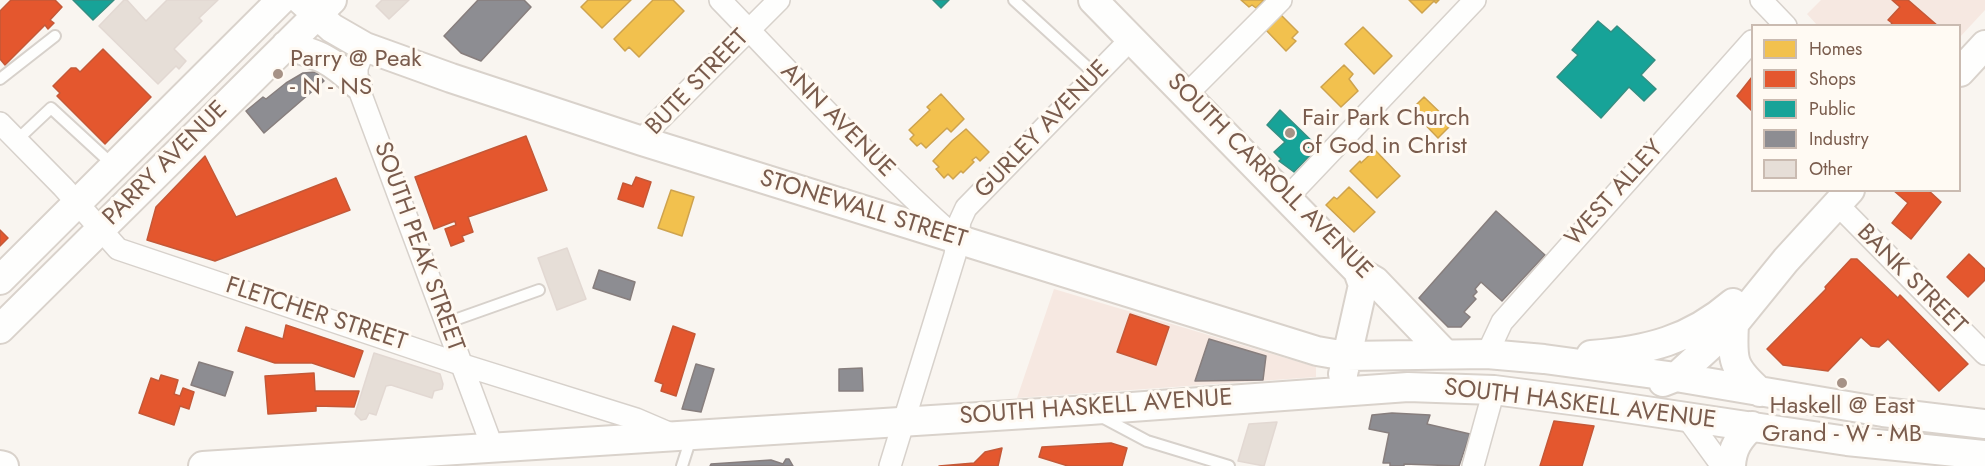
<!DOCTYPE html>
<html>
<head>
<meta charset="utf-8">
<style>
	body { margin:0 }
	#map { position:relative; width:1985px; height:466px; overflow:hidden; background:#f9f5f0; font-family:Jost,sans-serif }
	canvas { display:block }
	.legend { position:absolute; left:1751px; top:24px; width:210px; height:168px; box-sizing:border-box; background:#fffaf3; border:2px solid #cabbb1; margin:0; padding:8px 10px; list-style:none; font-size:18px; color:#7a5c4d }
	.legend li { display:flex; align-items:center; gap:12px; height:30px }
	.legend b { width:30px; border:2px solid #cabbb1 }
</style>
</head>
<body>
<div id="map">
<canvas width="1985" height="466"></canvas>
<ul class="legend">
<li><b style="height:16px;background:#f2c14e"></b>Homes</li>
<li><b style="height:16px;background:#e4572e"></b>Shops</li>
<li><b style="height:16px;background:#17a398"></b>Public</li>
<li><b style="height:16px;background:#8d8d92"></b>Industry</li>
<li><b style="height:16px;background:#e6ded7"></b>Other</li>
</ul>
</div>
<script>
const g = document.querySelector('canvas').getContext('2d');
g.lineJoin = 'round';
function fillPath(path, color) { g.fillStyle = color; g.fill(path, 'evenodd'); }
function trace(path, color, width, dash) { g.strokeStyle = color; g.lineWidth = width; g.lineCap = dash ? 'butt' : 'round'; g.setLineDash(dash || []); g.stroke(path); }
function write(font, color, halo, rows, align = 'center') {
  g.font = font + ' Jost,sans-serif'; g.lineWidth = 6; g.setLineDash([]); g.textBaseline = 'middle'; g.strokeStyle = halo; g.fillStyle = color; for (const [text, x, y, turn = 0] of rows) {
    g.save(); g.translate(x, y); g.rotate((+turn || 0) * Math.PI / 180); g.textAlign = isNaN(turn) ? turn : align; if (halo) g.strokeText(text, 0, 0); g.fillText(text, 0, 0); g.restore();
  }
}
fillPath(new Path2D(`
	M1821,0H1985V10L1960,37V26L1817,25L1807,14Z
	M1054,289L1316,367V377L1017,398Z`), '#f6e8e1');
const homes = new Path2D(`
	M588,0H631L602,28L581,7Z
	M653,0H673L684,11L639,57L629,47L625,51L614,39Z
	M1241,0H1264L1256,8L1252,5L1249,7Z
	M1409,0H1439L1436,3L1434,1L1422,13Z
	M1281,15L1298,32L1292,38L1296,41L1286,51L1265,29Z
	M1363,27L1392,56L1374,74L1345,44Z
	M1344,65L1353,74L1349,79L1358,91L1341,107L1321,87Z
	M941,94L964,119L951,132L947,128L926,148L921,143L917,146L910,139L914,135L909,130L930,110L927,107Z
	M1424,97L1452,124L1438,138L1411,110Z
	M966,129L989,152L980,161L976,157L972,160L974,162L963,173L961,171L953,179L948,174L944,178L936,169L939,167L933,161L952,141Z
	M1375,150L1400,176L1377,198L1350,171L1360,161L1361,163Z
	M1349,187L1375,212L1354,232L1326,205L1334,197L1337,199Z
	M671,190L694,197L682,236L658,228Z`);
fillPath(homes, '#f2c14e');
trace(homes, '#cea34e', 1.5);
const shops = new Path2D(`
	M11,0H55L62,7L50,20L54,23L48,29L45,25L5,65L0,59V11Z
	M1892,0H1908L1938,26H1890L1892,23L1888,20L1900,7Z
	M103,49L151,97L105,144L57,96L60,93L53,86L71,68H76L80,72Z
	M1752,77V111L1737,96Z
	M526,136L547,190L468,217L473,232L462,236L464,241L451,246L445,229L456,225L455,221L434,229L415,177Z
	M205,156L236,217L336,178L350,210L215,261L147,240L156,207Z
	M636,177L651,182L643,207L618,199L623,183L632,186Z
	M1893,190H1928L1941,202L1911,239L1892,223L1908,203Z
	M0,230L8,238L0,246Z
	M1969,254L1985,269V280L1968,297L1947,277Z
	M1851,259H1857L1898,298L1900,295L1968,364L1939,391L1888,339L1879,347L1871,346L1861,337L1828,371L1783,365L1767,349L1826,289L1825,287Z
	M1130,314L1169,327L1156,365L1117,352Z
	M286,325L363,351L354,377L312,363H275L238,351L246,327L283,339Z
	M673,326L695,334L676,396L661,391L663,384L655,381Z
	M314,373L315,391H359L354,407L316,406V411L268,414L265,376Z
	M161,375L178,380L174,394L180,396L183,388L194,392L189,409L180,406L174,425L139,413L151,378L159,381Z
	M1554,421L1594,426L1582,466H1540Z
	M1111,443L1127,448L1122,466H1068L1039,457L1042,447Z
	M1002,448L998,466H939L974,463L985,452Z`);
fillPath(shops, '#e4572e');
trace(shops, '#c45837', 1.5);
const public = new Path2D(`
	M73,0H114L93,20Z
	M933,0H949L941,8Z
	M1598,21L1611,32L1617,26L1655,60L1641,75L1656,89L1644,101L1629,87L1601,118L1557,77L1578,55L1572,50Z
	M1280,110L1318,147L1294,172L1279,161L1281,159L1274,152L1285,142L1267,125Z`);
fillPath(public, '#17a398');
trace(public, '#358e82', 1.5);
const industry = new Path2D(`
	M478,0H524L531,7L481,61L461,53L444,36Z
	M316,72L324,81L264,133L246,111L263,97L266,99L286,83L303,73Z
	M1496,211L1545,255L1502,301L1481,282L1475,289L1477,292L1473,296L1476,299L1464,312L1470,317L1461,327H1448L1419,298Z
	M599,270L635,282L630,300L593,288Z
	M1209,339L1266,356L1263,380L1195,381Z
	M199,362L233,372L225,396L191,385Z
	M696,364L714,369L701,412L682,409Z
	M862,368L863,391H839V369Z
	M1392,413L1430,415L1427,424L1470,434L1459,466L1404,464V466H1390V463H1383L1389,433L1369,429L1372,415Z
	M786,459H789L793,466H710L711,464L771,460L783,464Z`);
fillPath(industry, '#8d8d92');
trace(industry, '#877e7d', 1.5);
const building = new Path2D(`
	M124,0H127L146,21L167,0H218L199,18L202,21L174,49L186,61L179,69L176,66L158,84L99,26Z
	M382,0H409L389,19L376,6Z
	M567,248L586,299L557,310L538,258Z
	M374,353L440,374L443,384L442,389L434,391L432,398L391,385L386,386L376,415L369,413L366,419L361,420L355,414Z
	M1277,422L1264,466L1238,461L1249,424Z`);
fillPath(building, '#e6ded7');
trace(building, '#e2d8d2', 1.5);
const lane = new Path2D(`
	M1014,0L1096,75
	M0,79L55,36
	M17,140L51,108L114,166
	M446,323L539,290
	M1100,416L1147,441L1229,466
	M682,466L691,438`);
const street = new Path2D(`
	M720,0C797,79 871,162 954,236
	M1761,0L1786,26
	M365,47L357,68V84L492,446
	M1186,95L1281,0
	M0,123L63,187L118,249L460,364L636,419L671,434
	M642,141L656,123L779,0
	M1286,199L1475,0
	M1837,204L1985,354
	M1487,354L1502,322L1752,41
	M1687,418L1722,466
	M890,466L955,255L960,221L966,208L1131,39
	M1473,466L1494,390`);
const secondary = new Path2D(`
	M301,0L332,28L365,47L451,78L642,141L1317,351L1346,356L1487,354L1544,359L1676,377L1883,412L1985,424
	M1093,0L1358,271L1375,281L1445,354
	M286,45C319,55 331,59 357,84
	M1960,72L1985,45
	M0,280L281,0
	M1734,324C1732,361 1732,367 1760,392
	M0,329L332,0
	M1591,355C1647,351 1690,340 1733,303
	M1343,374L1363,285L1358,271
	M1663,382L1676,377L1734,324L1786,260L1850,190
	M0,465L4,466
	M203,466L1090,410L1408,387L1494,390L1586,402L1847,441L1985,455
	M1731,466C1732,448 1739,438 1752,426`);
trace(lane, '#d7d1cb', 14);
trace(street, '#d7d1cb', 24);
trace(secondary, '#d9d2cb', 32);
trace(lane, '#fefefd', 10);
trace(street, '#fefefd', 21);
trace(secondary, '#fefefd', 28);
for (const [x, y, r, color] of [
	[278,74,6,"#a69286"],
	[1290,133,6,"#a69286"],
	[1842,383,6,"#a69286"]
]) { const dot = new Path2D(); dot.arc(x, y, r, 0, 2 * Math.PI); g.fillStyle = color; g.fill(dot); trace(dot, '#fffaf3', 2); }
write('24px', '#7a5c4d', '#fffaf3', [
	["Parry @ Peak",290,60],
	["- N - NS",290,88],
	["Fair Park Church",1302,119],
	["of God in Christ",1302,147],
	["Haskell @ East",1842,407,"center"],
	["Grand - W - MB",1842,435,"center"]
], 'left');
write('24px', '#7a5c4d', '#fffaf3', [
	["BUTE STREET",698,83,-46],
	["ANN AVENUE",837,121,45],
	["GURLEY AVENUE",1043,130,-46],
	["PARRY AVENUE",166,164,-45],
	["SOUTH CARROLL AVENUE",1269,177,45],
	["WEST ALLEY",1615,194,-48],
	["STONEWALL STREET",863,210,17],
	["SOUTH PEAK STREET",418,247,70],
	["BANK STREET",1911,280,45],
	["FLETCHER STREET",316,315,18],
	["SOUTH HASKELL AVENUE",1580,405,7],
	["SOUTH HASKELL AVENUE",1096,408,-4]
]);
</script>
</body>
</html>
